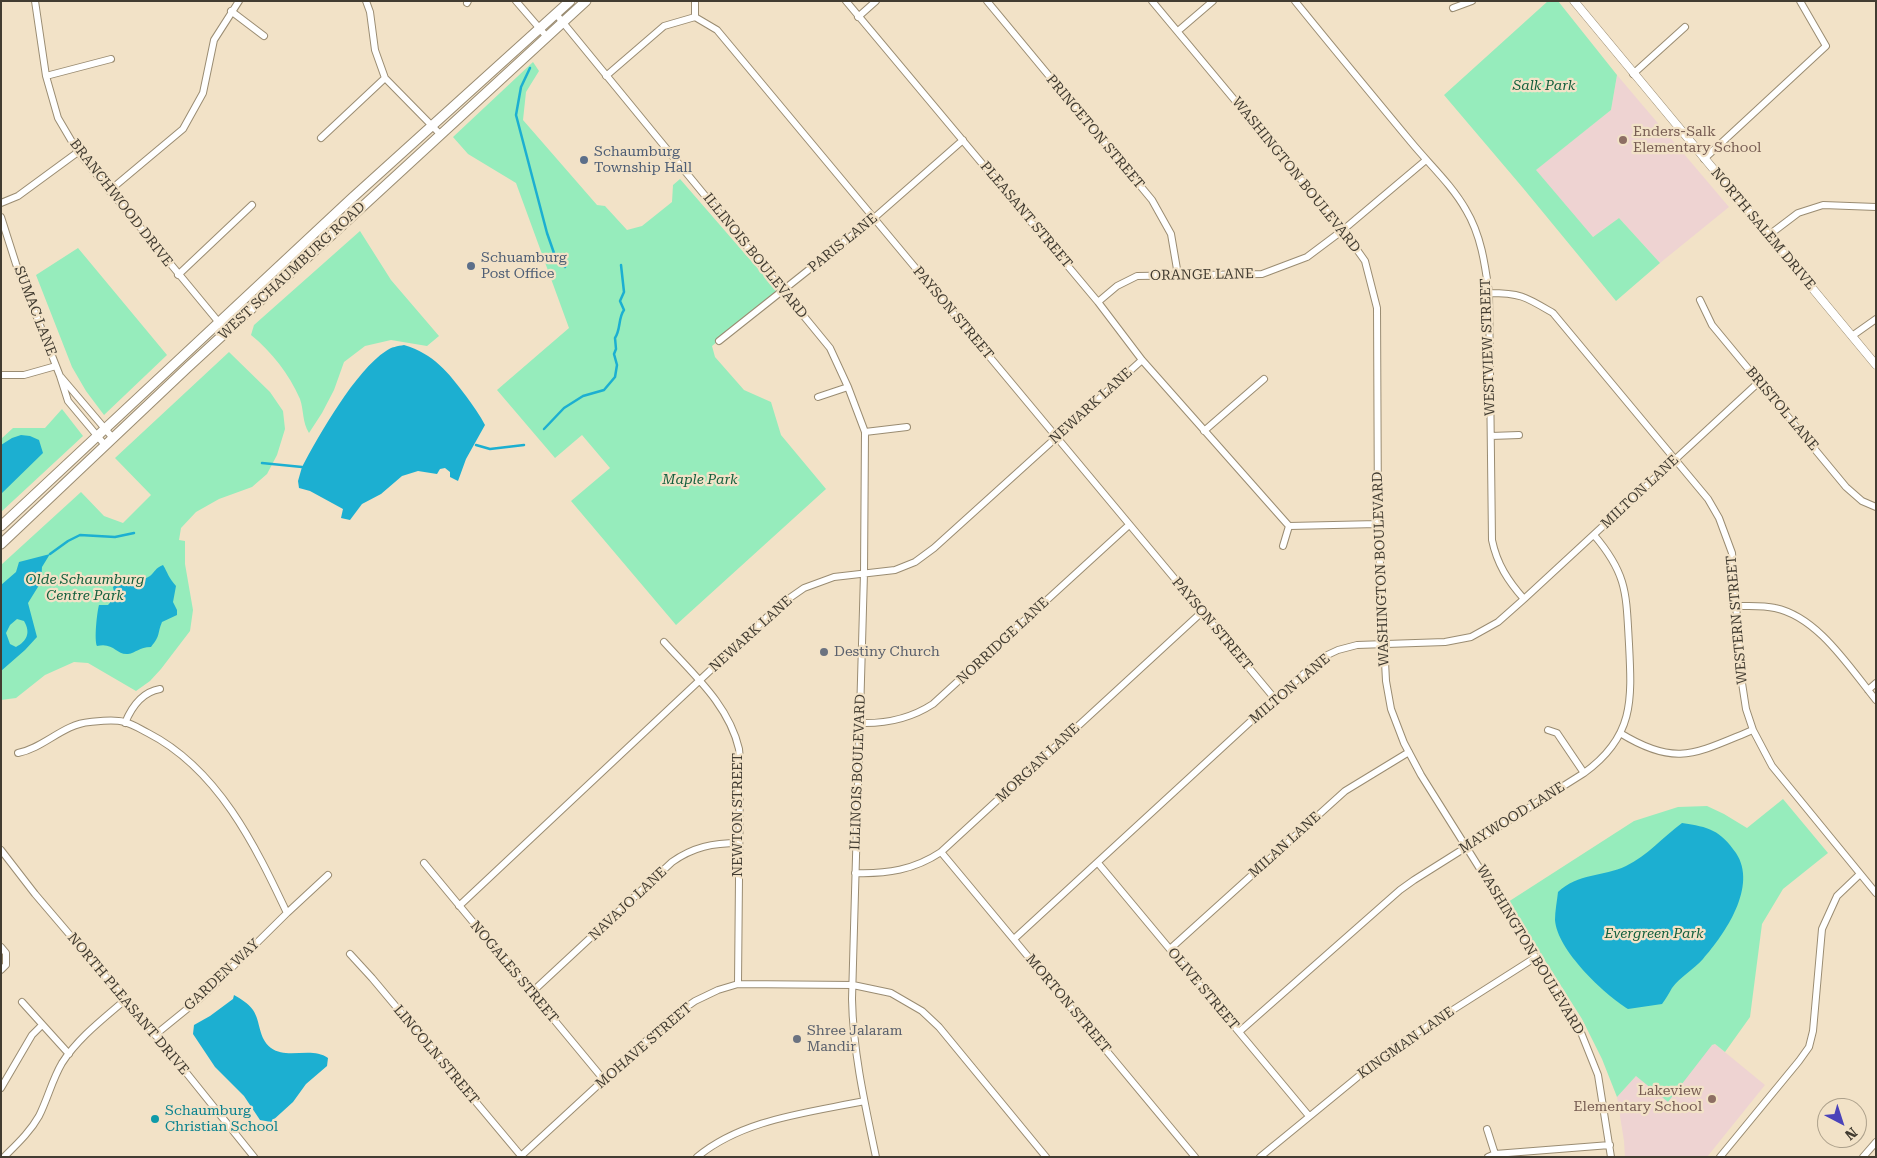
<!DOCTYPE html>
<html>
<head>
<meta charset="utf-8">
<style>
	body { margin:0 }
	#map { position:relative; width:1877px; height:1158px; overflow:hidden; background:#f2e2c7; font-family:"Roboto Serif",serif }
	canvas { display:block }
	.frame { position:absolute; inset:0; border:2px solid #423c31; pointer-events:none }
	.north { position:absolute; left:1817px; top:1098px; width:50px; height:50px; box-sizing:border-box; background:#f2e2c7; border:1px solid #aca08b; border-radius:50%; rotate:140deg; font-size:14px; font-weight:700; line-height:20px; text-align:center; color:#423c31 }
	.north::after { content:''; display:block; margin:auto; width:18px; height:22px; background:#4b43b9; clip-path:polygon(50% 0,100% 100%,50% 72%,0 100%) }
</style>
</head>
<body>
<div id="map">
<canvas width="1877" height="1158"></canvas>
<div class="frame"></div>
<div class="north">N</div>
</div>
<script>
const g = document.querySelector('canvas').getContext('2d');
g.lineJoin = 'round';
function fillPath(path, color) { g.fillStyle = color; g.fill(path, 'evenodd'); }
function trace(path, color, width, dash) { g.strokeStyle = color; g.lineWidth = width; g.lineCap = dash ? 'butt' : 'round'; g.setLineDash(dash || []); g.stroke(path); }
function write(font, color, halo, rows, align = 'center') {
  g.font = font + ' "Roboto Serif",serif'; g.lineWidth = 4.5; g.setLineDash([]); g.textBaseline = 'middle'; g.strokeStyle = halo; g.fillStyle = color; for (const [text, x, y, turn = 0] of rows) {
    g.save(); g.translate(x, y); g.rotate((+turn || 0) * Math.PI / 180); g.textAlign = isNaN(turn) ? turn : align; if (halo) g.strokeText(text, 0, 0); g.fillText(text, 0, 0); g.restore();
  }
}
fillPath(new Path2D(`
	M1617,75L1729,207L1660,263L1619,218L1593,237L1535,170L1611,110Z
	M1715,1044L1765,1085L1707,1157H1625L1624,1141L1617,1097L1636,1076Z`), '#eed3d2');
fillPath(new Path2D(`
	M1548,1H1558L1617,75L1611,110L1536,170L1593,237L1619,218L1660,263L1616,301L1523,188L1444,95Z
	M533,62L539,71L526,92L523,120L597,205L605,206L627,230L642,226L672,202L673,185L680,179L778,292L712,346L715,357L744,390L771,402L781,435L826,489L676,625L571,501L610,468L582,435L555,458L497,390L569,328L516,183L468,154L453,137Z
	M360,231L391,280L439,336L427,346L391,340L365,346L344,362L334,390L322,413L309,433C302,422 304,410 300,399C289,374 272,352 251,335L254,325Z
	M78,248L167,355L104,415L86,391L72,367L36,275Z
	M229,352L270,392L283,411L285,429L277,455L267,474L252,487L219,499L196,512L181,528L179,540L185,541V564L193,610L190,631L161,669L150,681L136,691L88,663L74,662L45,675L16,698L1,700V565L81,492L104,516L123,523L151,495L115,458Z
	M62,409L83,436L1,512V439L13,428H45Z
	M1783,799L1828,853L1783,889L1762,924L1750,1017L1725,1052L1715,1044L1712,1045L1668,1102L1636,1076L1617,1097L1602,1059L1582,1019L1508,902L1634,821L1678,807L1707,806L1724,814L1747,828Z`), '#96ecbc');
fillPath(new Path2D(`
	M404,345C434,354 448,372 466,396C473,406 480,415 485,425L466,459L458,481L450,477V472L445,468L440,469L437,474L418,471L402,476L381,494L362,504L350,520L341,518L343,509L310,491L299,488L298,481L302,467C319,435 356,370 386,351C391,347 398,346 404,345Z
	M21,435L30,436L39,440L43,453L1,494V445L12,438Z
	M50,554L42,567L41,582L28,603L37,637L25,650L1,671V585L16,572L19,562ZM17,619L24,621C31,633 27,641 16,647L10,644L6,633L10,625Z
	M163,565C168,573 168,577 176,586L173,602L177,610V615L162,622C157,634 161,635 151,647C139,647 136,653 128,654C116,655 114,642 97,646C94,640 97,612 99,605H108L115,597L113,587L118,582C128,585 140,582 150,576C155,572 155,568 163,565Z
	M1682,823C1709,827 1720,830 1736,853C1758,886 1725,934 1703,959C1694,969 1680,977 1672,988C1669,993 1666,999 1662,1004L1628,1009C1604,994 1557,950 1555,920C1555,911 1557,901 1558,892C1578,873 1603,877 1626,866C1647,856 1663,837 1682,823Z
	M234,995C241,999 248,1003 253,1010C261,1022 258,1038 271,1048C288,1060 311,1046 328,1058L327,1066L306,1084L293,1102L271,1122L260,1120L244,1096L215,1067L193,1034L194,1025L210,1016L233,999Z`), '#1cafd1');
trace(new Path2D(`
	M530,68L521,87L516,115L547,233L554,253L565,267
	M544,429L564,408L583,396L604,390L615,377L617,365L614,354L616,349L615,338C621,329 618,318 624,310L620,301L624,292L621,265
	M476,445L490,449L524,445
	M262,463L302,467
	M50,554L68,541L80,535L115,537L134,533`), '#1cafd1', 2.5);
const minor = new Path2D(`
	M35,1L46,76L58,118L78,152L226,331
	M366,1L370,12L375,50L385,78L441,135
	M516,1L547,37
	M846,1L1098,302L1142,360L1289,526L1378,524
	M987,1L1152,200L1171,234L1178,275
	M1152,1L1343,230L1365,261L1377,308L1378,524L1386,681L1391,709L1404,743L1421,775L1578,1025L1598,1075L1611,1157
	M1295,1C1333,48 1372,95 1411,142C1429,164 1452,185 1466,210C1481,235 1485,264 1489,293L1492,540C1497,564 1508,581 1524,599
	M467,3L468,1
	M1453,8L1472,1
	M231,11L264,36
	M556,14L830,348L848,387L865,432L864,573L852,999C853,1052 865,1105 876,1157
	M695,17V1
	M858,17L876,1
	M1178,31L1213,1
	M1633,74L1685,27
	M46,76L111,59
	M606,76L664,26L695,17L717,30L1275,699
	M321,138L385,78
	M1704,159L1826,46L1800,1
	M109,191L183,129L203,93L214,40L239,1
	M1,203L18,196L78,152
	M1,217L16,264L60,376L68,401L104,444
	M1769,235L1798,213L1823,205L1876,207
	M178,275L252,205
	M1489,293C1521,293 1526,297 1553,313L1708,499L1719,518L1732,553L1742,683L1746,709L1753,730L1772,766L1876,893
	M1700,300L1712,325L1846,487L1862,501L1876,507
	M1098,302L1117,286L1137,276L1262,274L1307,257L1343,230L1426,160
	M1852,336L1876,319
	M719,341L874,218L963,140
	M1,375H24L56,366
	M61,377L112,437
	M818,397L848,387
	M1204,431L1264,379
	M865,432L907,427
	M1491,436L1519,435
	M1283,546L1289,526
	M1736,606C1749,606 1763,605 1775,608C1818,617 1849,667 1876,700
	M664,642C693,674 729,705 739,749C740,757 740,765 740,772L738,984
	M1868,690L1876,683
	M125,723C132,706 142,692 160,689
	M859,723C886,724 910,719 933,704L1129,525
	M1548,730L1557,733L1584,773
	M1620,733C1677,768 1696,753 1753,730
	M18,753C44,748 63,724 90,722C101,721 114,719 124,722C133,724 140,729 148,733C218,769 255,845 287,913
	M1,850L35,894L168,1050L254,1157
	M941,852L1195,1157
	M424,863L604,1080
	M1098,863L1309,1116
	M855,873C887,874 914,870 941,852L1202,612
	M459,906L781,604L804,588L834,577L895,570L915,562L934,548L1142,360
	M1014,939L1275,699L1323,657L1338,650L1357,645L1445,642L1471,637L1498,622L1524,599L1759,382
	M1,947L6,953V965L1,970
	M1170,949L1345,791L1409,752
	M350,954L372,978L522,1157
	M531,993L672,862C693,847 713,843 739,843
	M22,1002L69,1054
	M1239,1032L1400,890L1414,880L1584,773C1634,737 1632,701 1629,644C1626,594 1628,575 1594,535
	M155,1035L203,996L287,913L328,875
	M1,1088L32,1035L42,1025
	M1487,1129L1495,1154
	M521,1156L672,1017L695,1001L718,990L738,984L853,985L891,993L922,1011L939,1027L1046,1157
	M4,1157C17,1144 30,1132 39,1116C48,1098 52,1080 62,1063C78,1038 103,1019 125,1000
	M697,1157C743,1119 807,1113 864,1101
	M1260,1157L1393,1048L1536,957
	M1488,1157L1495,1154L1610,1145
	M1720,1157L1799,1061L1809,1047L1813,1031L1822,929L1837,896L1860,874
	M1863,1157L1876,1142`);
const tertiary = new Path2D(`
	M1574,1L1876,365`);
const secondary = new Path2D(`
	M1,526L351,199L570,1
	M1,544L187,368L586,1`);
trace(minor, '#9a8c72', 8);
trace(tertiary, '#9a8c72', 9);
trace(secondary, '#9a8c72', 11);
trace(minor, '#fff', 6);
trace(tertiary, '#fff', 8);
trace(secondary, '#fff', 9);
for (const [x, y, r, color] of [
	[1623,140,5,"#8d6e63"],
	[584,160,5,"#5c6f8a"],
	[471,266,5,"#5c6f8a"],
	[824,652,5,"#6b7280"],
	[797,1039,5,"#6b7280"],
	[1712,1099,5,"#8d6e63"],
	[155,1119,5,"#0f9aa8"]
]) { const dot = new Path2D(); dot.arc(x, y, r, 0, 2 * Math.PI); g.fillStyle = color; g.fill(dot); trace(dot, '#f2e2c7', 2); }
write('italic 14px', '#135f3d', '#f2e2c7', [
	["Salk Park",1544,86],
	["Maple Park",700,480],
	["Olde Schaumburg",85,580],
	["Centre Park",85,596],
	["Evergreen Park",1654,934]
]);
write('14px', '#423c31', '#f2e2c7', [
	["PRINCETON STREET",1095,132,50],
	["WASHINGTON BOULEVARD",1296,175,51],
	["BRANCHWOOD DRIVE",121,203,52],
	["PLEASANT STREET",1026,215,50],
	["NORTH SALEM DRIVE",1763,229,50],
	["PARIS LANE",843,243,-39],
	["ILLINOIS BOULEVARD",755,256,51],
	["WEST SCHAUMBURG ROAD",292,271,-43],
	["ORANGE LANE",1202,275,-1],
	["SUMAC LANE",35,311,69],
	["PAYSON STREET",953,313,50],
	["WESTVIEW STREET",1488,347,-92],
	["NEWARK LANE",1091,406,-42],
	["BRISTOL LANE",1782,409,50],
	["MILTON LANE",1640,492,-43],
	["WASHINGTON BOULEVARD",1381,569,-92],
	["WESTERN STREET",1737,620,-95],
	["PAYSON STREET",1212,624,50],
	["NEWARK LANE",751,634,-42],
	["NORRIDGE LANE",1003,641,-43],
	["MILTON LANE",1290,689,-40],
	["MORGAN LANE",1038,763,-43],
	["ILLINOIS BOULEVARD",858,772,-88],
	["NEWTON STREET",738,815,-90],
	["MAYWOOD LANE",1512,818,-32],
	["MILAN LANE",1285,845,-42],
	["NAVAJO LANE",628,904,-43],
	["WASHINGTON BOULEVARD",1530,950,59],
	["NOGALES STREET",514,972,50],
	["GARDEN WAY",222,975,-43],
	["OLIVE STREET",1203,989,50],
	["NORTH PLEASANT DRIVE",128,1004,50],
	["MORTON STREET",1068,1004,50],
	["KINGMAN LANE",1406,1043,-35],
	["MOHAVE STREET",644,1046,-41],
	["LINCOLN STREET",436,1055,50]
]);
write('14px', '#785e54', '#f2e2c7', [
	["Enders-Salk",1633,132],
	["Elementary School",1633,148],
	["Lakeview",1702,1091,"right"],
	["Elementary School",1702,1107,"right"]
], 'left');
write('14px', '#4e5e75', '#f2e2c7', [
	["Schaumburg",594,152],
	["Township Hall",594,168],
	["Schuamburg",481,258],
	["Post Office",481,274]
], 'left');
write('14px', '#5b616d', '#f2e2c7', [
	["Destiny Church",834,652],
	["Shree Jalaram",807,1031],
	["Mandir",807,1047]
], 'left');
write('14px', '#0d838f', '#f2e2c7', [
	["Schaumburg",165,1111],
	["Christian School",165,1127]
], 'left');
</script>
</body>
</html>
